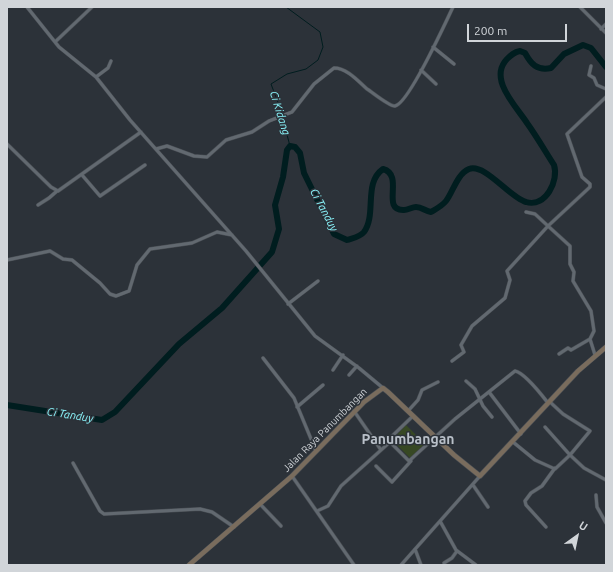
<!DOCTYPE html>
<html>
<head>
<meta charset="utf-8">
<style>
	body { margin:0 }
	#map { position:relative; width:613px; height:572px; overflow:hidden; background:#2c3239; font-family:Ubuntu,sans-serif }
	canvas { display:block }
	.frame { position:absolute; inset:0; border:8px solid #d1d5d9; pointer-events:none }
	.north { position:absolute; left:557px; top:516px; width:40px; height:40px; -webkit-text-stroke:3px #2c3239; paint-order:stroke; rotate:33deg; font-size:11px; font-weight:700; line-height:16px; text-align:center; color:#d1d5d9 }
	.north::after { content:''; display:block; margin:auto; width:14px; height:18px; background:#d1d5d9; clip-path:polygon(50% 0,100% 100%,50% 72%,0 100%) }
	.scale { position:absolute; left:467px; top:24px; width:100px; height:18px; box-sizing:border-box; border:2px solid #d1d5d9; border-top:0; padding-left:5px; font-size:12px; line-height:14px; white-space:nowrap; color:#d1d5d9; -webkit-text-stroke:3px #2c3239; paint-order:stroke }
</style>
</head>
<body>
<div id="map">
<canvas width="613" height="572"></canvas>
<div class="frame"></div>
<div class="north">U</div>
<div class="scale">200 m</div>
</div>
<script>
const g = document.querySelector('canvas').getContext('2d');
g.lineJoin = 'round';
function fillPath(path, color) { g.fillStyle = color; g.fill(path, 'evenodd'); }
function trace(path, color, width, dash) { g.strokeStyle = color; g.lineWidth = width; g.lineCap = dash ? 'butt' : 'round'; g.setLineDash(dash || []); g.stroke(path); }
function write(font, color, halo, rows, align = 'center') {
  g.font = font + ' Ubuntu,sans-serif'; g.lineWidth = 3; g.setLineDash([]); g.textBaseline = 'middle'; g.strokeStyle = halo; g.fillStyle = color; for (const [text, x, y, turn = 0] of rows) {
    g.save(); g.translate(x, y); g.rotate((+turn || 0) * Math.PI / 180); g.textAlign = isNaN(turn) ? turn : align; if (halo) g.strokeText(text, 0, 0); g.fillText(text, 0, 0); g.restore();
  }
}
fillPath(new Path2D(`
	M406,425L425,444L410,458L392,440Z`), '#374824');
trace(new Path2D(`
	M286,7L320,32L323,47L318,60L306,69L287,74L271,84L279,105L290,146`), '#001d1f', 1);
trace(new Path2D(`
	M7,405L102,420L115,412L179,344L222,308L272,252L279,229L275,205L283,177L287,150L290,146L295,147L300,153L304,173L334,234L347,240C353,238 360,237 364,232C377,214 363,183 383,169C405,175 380,211 404,210C408,210 412,207 416,207C422,207 425,211 431,212C436,209 442,206 446,201C453,192 457,174 469,169C485,163 510,198 526,202C546,208 559,180 554,165C545,151 537,137 527,123C516,106 488,79 507,59C511,55 514,52 520,51L525,53C531,64 537,71 551,68L564,54L583,45L591,48L606,67`), '#001d1f', 6);
const street = new Path2D(`
	M27,7L59,47L96,77L130,120L246,251L315,336L359,368L383,388
	M580,7L606,33
	M601,29L606,24
	M55,42L92,7
	M433,47L454,64
	M591,66L589,75L594,78L597,85L606,89
	M421,70L436,84
	M96,77L108,68L111,61
	M7,144L51,187L58,191L141,132
	M156,149L167,146L194,156L207,157L226,140L252,132L269,121L292,112L314,84L334,68C347,68 358,81 367,89C372,92 390,107 395,106C408,104 446,22 453,7
	M82,175L100,196L145,165
	M38,205L49,198L57,191
	M7,260L50,251L63,259L72,260L100,283L110,294L116,296L129,291L137,265L150,249L192,243L217,232L232,235
	M288,304L318,281
	M590,339L594,331L591,311L573,281L574,272L570,264V246L548,226L590,187V184L582,177L567,134L606,97
	M559,354L568,348L571,350L590,339L595,355
	M263,358L294,398L316,451
	M452,361L464,352L461,345L472,326L505,298L510,280L507,271L548,226L535,214L526,212
	M333,370L343,355
	M349,375L357,366
	M466,381L475,389L483,406L492,417
	M489,392L521,434
	M297,407L323,385
	M354,411L381,450
	M408,411L418,400L422,390L438,382
	M413,416L388,440L409,461L455,419L515,371C525,373 541,394 548,403
	M545,427L570,455L590,431L563,414L550,402
	M513,442L535,460L555,469L570,455L584,468L606,480
	M73,463L100,511L104,514L200,509L212,512L234,527
	M376,466L392,482L411,461
	M292,476L354,565
	M473,485L488,507
	M596,495L597,507L606,523
	M260,504L281,526
	M317,511L328,506L341,486L390,442
	M440,521L456,550L476,565
	M546,527L526,505L525,501L531,493L542,486L555,468
	M415,549L421,565
	M444,563L452,558L457,551
	M401,565L480,476`);
const secondary = new Path2D(`
	M189,565L292,476L364,402L383,388L388,392L454,455L480,476L578,371L606,347`);
trace(street, '#494e54', 4);
trace(secondary, '#494e54', 5.5);
trace(street, '#626970', 3);
trace(secondary, '#796c5d', 4.5);
write('10px', '#d1d5d9', '#2c3239', [
	["Jalan Raya Panumbangan",325,430,-45]
]);
write('italic 11px', '#8bf7fd', '#2c3239', [
	["Ci Kidang",280,113,73],
	["Ci Tanduy",324,210,62],
	["Ci Tanduy",70,415,9]
]);
write('bold 14px', '#b9c0c9', '#2c3239', [
	["Panumbangan",408,439]
]);
</script>
</body>
</html>
